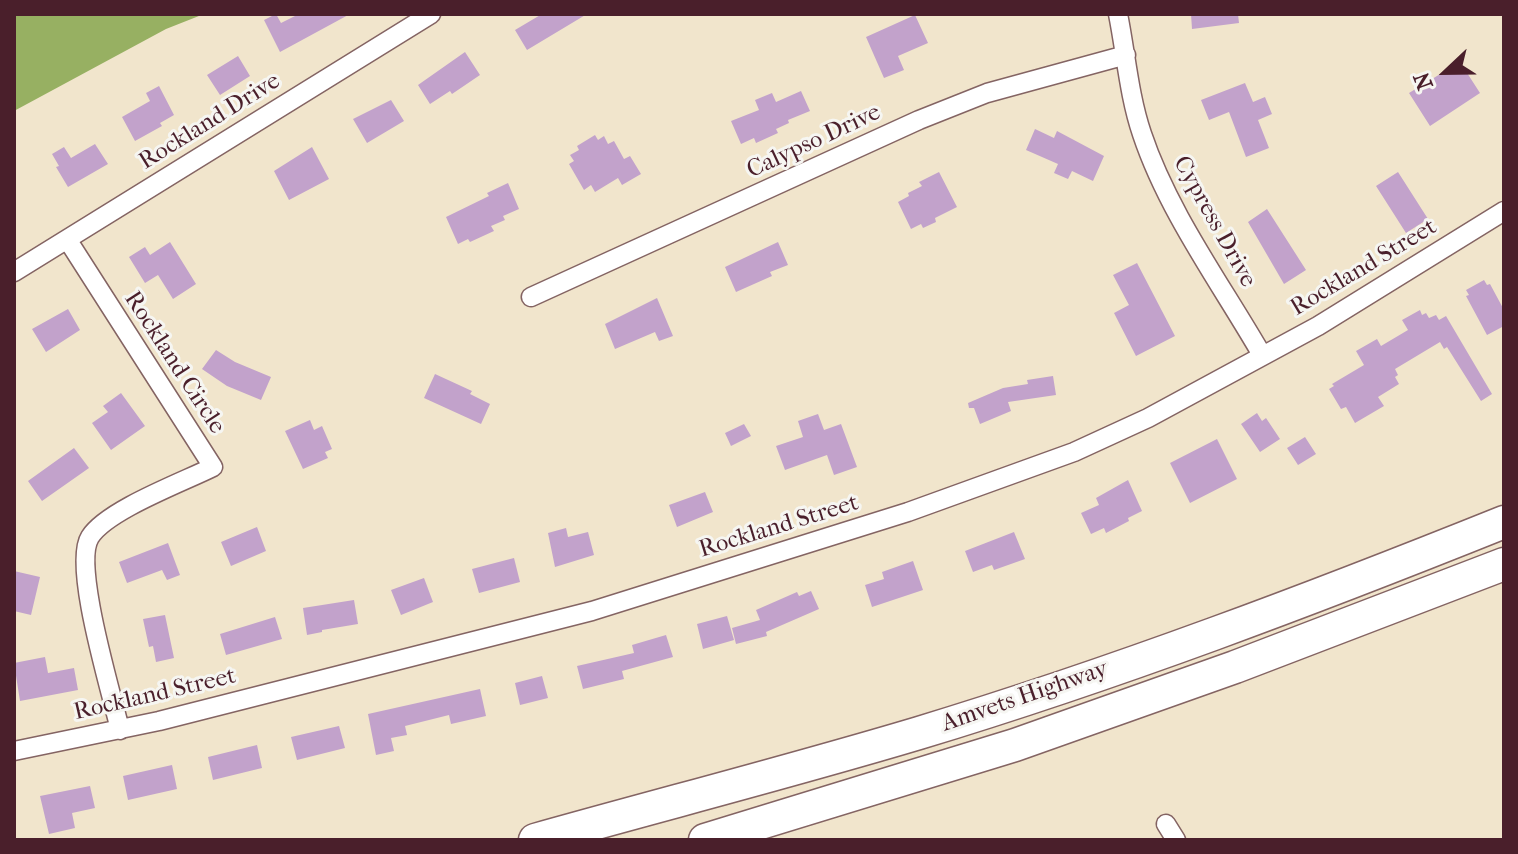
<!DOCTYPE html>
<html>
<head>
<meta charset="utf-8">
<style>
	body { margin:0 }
	#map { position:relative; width:1518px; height:854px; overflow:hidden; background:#f1e5cc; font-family:"IM FELL French Canon",serif }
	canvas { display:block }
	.frame { position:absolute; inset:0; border:16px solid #4a1f2b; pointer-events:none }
	.north { position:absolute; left:1406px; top:32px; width:80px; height:80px; -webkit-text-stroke:6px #f6f6f2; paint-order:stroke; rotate:248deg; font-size:22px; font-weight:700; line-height:32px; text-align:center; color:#4a1f2b }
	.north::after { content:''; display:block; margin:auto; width:28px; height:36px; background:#4a1f2b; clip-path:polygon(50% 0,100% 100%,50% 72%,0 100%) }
</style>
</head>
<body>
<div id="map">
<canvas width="1518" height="854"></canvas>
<div class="frame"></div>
<div class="north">N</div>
</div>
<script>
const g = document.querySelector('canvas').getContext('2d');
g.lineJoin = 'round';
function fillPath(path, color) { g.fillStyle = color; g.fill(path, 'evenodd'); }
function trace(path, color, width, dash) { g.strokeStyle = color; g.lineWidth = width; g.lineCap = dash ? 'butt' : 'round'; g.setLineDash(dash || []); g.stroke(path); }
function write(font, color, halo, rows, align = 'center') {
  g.font = font + ' "IM FELL French Canon",serif'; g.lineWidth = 6; g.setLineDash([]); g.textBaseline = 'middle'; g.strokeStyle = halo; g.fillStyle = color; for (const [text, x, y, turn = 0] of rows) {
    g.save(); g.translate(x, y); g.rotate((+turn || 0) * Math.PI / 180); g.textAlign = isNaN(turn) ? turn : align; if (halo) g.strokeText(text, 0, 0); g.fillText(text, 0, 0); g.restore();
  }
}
fillPath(new Path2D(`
	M14,14H204L166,29L14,111Z`), '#97b062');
fillPath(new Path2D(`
	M276,14L281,23L299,14H350L280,52L264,20Z
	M542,14H587L527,50L515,30Z
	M1191,14H1238L1239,23L1192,29Z
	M915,15L928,43L898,56L904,70L884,78L866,37Z
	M465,52L480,75L452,94L450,91L430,104L418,85Z
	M238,56L250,76L220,95L207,75Z
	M1460,62L1480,93L1430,126L1409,93Z
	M1245,83L1253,102L1265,97L1272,114L1258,120L1269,148L1246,157L1229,112L1209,120L1201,100Z
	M159,86L174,115L160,123L162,126L135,141L122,117L150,101L146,93Z
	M801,91L810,111L788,120L789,123L776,129L778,133L756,143L754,138L741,144L731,121L759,110L755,100L772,93L776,102Z
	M391,100L404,121L367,143L353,119Z
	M1035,129L1054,138L1057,131L1104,156L1093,181L1072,171L1068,179L1054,173L1058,164L1026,150Z
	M595,135L598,140L604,136L608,144L614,141L624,159L630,156L641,174L622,185L618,178L595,192L591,185L584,190L569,164L574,161L570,155L579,150L577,146Z
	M95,144L108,164L68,187L56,167L59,166L52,154L64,147L71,158Z
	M312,147L329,179L289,200L274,171Z
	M939,172L957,207L935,218L936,222L923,228L921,224L911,229L898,202L909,196L908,193L922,186L919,182Z
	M1398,172L1428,219L1406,233L1376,186Z
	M508,183L519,209L503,216L505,220L491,226L494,231L470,242L468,239L458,244L446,217L489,196L487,193Z
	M1267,209L1306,270L1284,284L1248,222Z
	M170,242L196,284L173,299L158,275L145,283L129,257L145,247L150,255Z
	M778,242L788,265L770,272L772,276L736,292L725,267Z
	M1137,263L1175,336L1136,356L1114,313L1129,305L1113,275Z
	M1484,280L1487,285L1490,284L1504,310V326L1487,335L1466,296L1469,295L1466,290Z
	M657,298L673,336L659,341L655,332L615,349L605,324Z
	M68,309L80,330L46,352L32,329Z
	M1420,310L1422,315L1426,313L1429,318L1436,315L1439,320L1446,316L1492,394L1481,401L1447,347L1444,349L1440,342L1395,369L1398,375L1395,377L1399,384L1378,397L1384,406L1355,423L1346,407L1341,409L1329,389L1334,386L1332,384L1364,365L1356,351L1377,339L1381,346L1408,330L1402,320Z
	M216,350L235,362L271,377L261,400L227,386L202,369Z
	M435,374L472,391L470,394L490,404L481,424L424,398Z
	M1053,376L1056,395L1008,402L1011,411L980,424L974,408H969L968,403L1003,388L1028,384L1027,380Z
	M121,393L145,426L111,450L92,423L108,412L103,406Z
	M1257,413L1262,421L1266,418L1280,439L1260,452L1241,424Z
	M818,414L824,430L841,424L857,467L834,475L827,455L785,470L776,446L803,437L798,421Z
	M310,420L314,430L322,426L332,449L325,452L328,458L303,469L285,431Z
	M744,424L751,436L731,446L725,433Z
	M1305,437L1316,454L1298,465L1287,448Z
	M1217,439L1237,479L1190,503L1170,463Z
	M74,448L89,468L42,501L28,481Z
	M1128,480L1142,511L1128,518L1129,521L1106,533L1104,528L1091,534L1081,513L1099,505L1096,498Z
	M705,492L713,512L677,527L669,505Z
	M257,527L266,551L231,566L221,542Z
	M566,528L568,537L588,532L594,555L555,567L548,533Z
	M1014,532L1025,559L994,570L992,565L973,572L965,551Z
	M168,543L180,575L167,580L162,570L127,583L119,562Z
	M514,558L520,582L479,593L472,569Z
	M913,561L923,590L872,607L865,585L884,579L882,572Z
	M14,571L40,577L31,615L14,611Z
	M424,578L433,602L401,615L391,590Z
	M811,591L819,609L766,632L767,636L736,644L732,628L760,620L756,610L797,592L799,596Z
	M354,600L358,624L322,630V632L307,635L303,608Z
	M165,615L174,658L156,662L153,646L149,647L143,619Z
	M727,616L734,640L703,649L697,624Z
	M275,617L282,639L226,655L220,634Z
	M666,635L673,657L622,671L624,679L583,689L577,666L634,653L632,645Z
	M45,657L48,673L74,668L78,690L20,701L14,663Z
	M542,676L548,698L520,705L515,683Z
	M480,689L486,716L451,724L449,715L405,726L407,735L391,738L394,751L376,755L368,714Z
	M339,726L345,748L297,760L291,737Z
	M257,745L262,768L213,780L208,757Z
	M172,765L177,789L128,800L123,776Z
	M90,786L95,808L72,813L75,828L49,834L40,796Z`), '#c2a2cb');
const street = new Path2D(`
	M1118,14C1126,54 1129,96 1142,134C1168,212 1221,284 1262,355
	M67,239L213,467C183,482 107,510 90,537C72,565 112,694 120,730
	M14,272L431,14
	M531,297L919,120L987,93L1126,55
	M14,751L159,721L592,611L908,512L1074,452L1148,418L1318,326L1504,211
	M1166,824L1176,840`);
const highway = new Path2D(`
	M535,840C663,804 792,771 919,733C1117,673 1312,599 1504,522
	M705,840L1015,745L1235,667L1504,564`);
trace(street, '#846463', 21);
trace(highway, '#846463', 35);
trace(street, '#fff', 18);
trace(highway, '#fff', 32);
write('24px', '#4a1f2b', '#f6f6f2', [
	["Rockland Drive",210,122,-32],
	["Calypso Drive",814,142,-25],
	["Cypress Drive",1214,222,61],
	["Rockland Street",1364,268,-31],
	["Rockland Circle",174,363,57],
	["Rockland Street",779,527,-17],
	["Rockland Street",155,695,-13],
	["Amvets Highway",1025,697,-19]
]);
</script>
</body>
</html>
